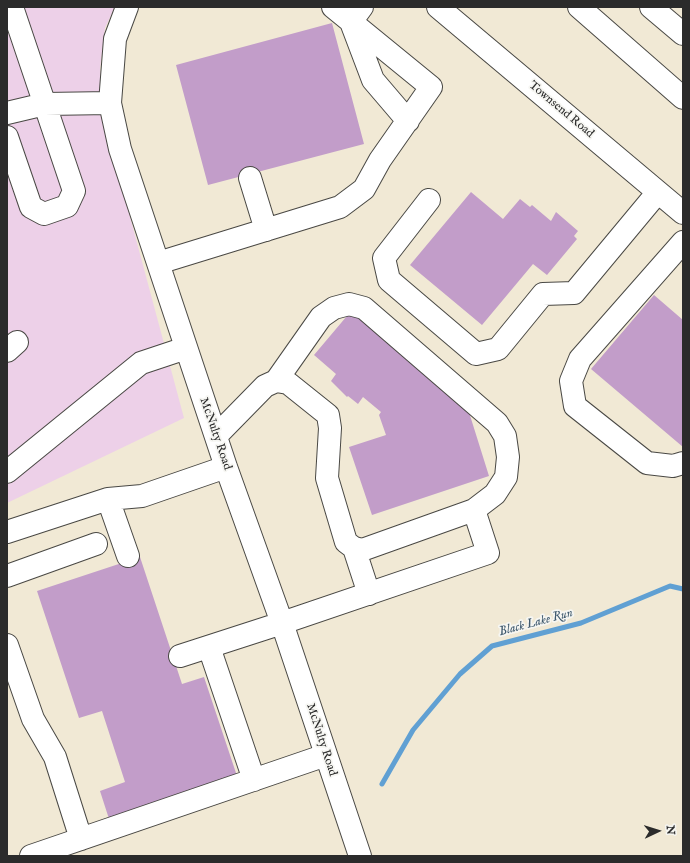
<!DOCTYPE html>
<html>
<head>
<meta charset="utf-8">
<style>
	body { margin:0 }
	#map { position:relative; width:690px; height:863px; overflow:hidden; background:#f1e9d5; font-family:"IM FELL English",serif }
	canvas { display:block }
	.frame { position:absolute; inset:0; border:8px solid #2b2b2b; pointer-events:none }
	.north { position:absolute; left:638px; top:811px; width:40px; height:40px; -webkit-text-stroke:3px #f6f6f2; paint-order:stroke; rotate:86deg; font-size:11px; font-weight:700; line-height:16px; text-align:center; color:#2b2b2b }
	.north::after { content:''; display:block; margin:auto; width:14px; height:18px; background:#2b2b2b; clip-path:polygon(50% 0,100% 100%,50% 72%,0 100%) }
</style>
</head>
<body>
<div id="map">
<canvas width="690" height="863"></canvas>
<div class="frame"></div>
<div class="north">N</div>
</div>
<script>
const g = document.querySelector('canvas').getContext('2d');
g.lineJoin = 'round';
function fillPath(path, color) { g.fillStyle = color; g.fill(path, 'evenodd'); }
function trace(path, color, width, dash) { g.strokeStyle = color; g.lineWidth = width; g.lineCap = dash ? 'butt' : 'round'; g.setLineDash(dash || []); g.stroke(path); }
function write(font, color, halo, rows, align = 'center') {
  g.font = font + ' "IM FELL English",serif'; g.lineWidth = 3.5; g.setLineDash([]); g.textBaseline = 'middle'; g.strokeStyle = halo; g.fillStyle = color; for (const [text, x, y, turn = 0] of rows) {
    g.save(); g.translate(x, y); g.rotate((+turn || 0) * Math.PI / 180); g.textAlign = isNaN(turn) ? turn : align; if (halo) g.strokeText(text, 0, 0); g.fillText(text, 0, 0); g.restore();
  }
}
fillPath(new Path2D(`
	M7,7H115L105,28L100,69L111,146L184,418L7,503Z`), '#edd0e8');
trace(new Path2D(`
	M382,784L413,730L460,674L492,646L581,623L670,586L683,589`), '#60a0d3', 5);
fillPath(new Path2D(`
	M332,23L364,144L208,185L176,65Z
	M471,192L503,219L520,199L530,207L532,205L551,221L556,212L578,231L574,236L577,239L547,275L533,264L482,325L410,265Z
	M654,295L683,320V447L591,369Z
	M352,310L468,409L489,476L372,515L349,447L386,435L379,415L381,412L363,397L358,404L348,396L347,397L331,381L336,374L314,355Z
	M140,557L182,684L204,677L238,779L110,822L100,791L125,782L102,711L79,718L37,591Z`), '#c29dc9');
const minor = new Path2D(`
	M127,7L115,39L110,103L120,149L226,467L282,623L360,856
	M362,7L351,22L373,80L408,121
	M438,7L683,213
	M579,7L683,98
	M651,7L683,34
	M7,113L45,104L110,103
	M7,137L31,207L44,214L67,206L74,191L12,7
	M250,178L266,230
	M429,200L384,258L389,280L476,354L498,349L543,294L574,293L658,192
	M683,242L580,359L571,381L575,406L647,463L673,466L683,463
	M158,263L340,207L364,189L380,160L431,87L333,7
	M7,351L17,342
	M276,381L321,317L334,308L349,304L364,308L497,423L505,436L508,457L506,477L495,494L474,510
	M7,472L141,363L186,348
	M108,499L128,556
	M7,532L108,499L142,496L226,467
	M354,548L369,594
	M7,576L96,544
	M7,645L33,719L55,757L81,839
	M209,647L254,780
	M180,656L282,623L488,553L474,510L362,550L354,548L346,542L327,478L330,428L328,415L288,383L276,381L265,386L216,436
	M31,856L326,755`);
trace(minor, '#494844', 24);
trace(minor, '#fff', 22);
write('12px', '#2b2b2b', '#f6f6f2', [
	["Townsend Road",561,110,40],
	["McNulty Road",215,434,71],
	["McNulty Road",321,740,72]
]);
write('italic 13px', '#405a6e', '#f6f6f2', [
	["Black Lake Run",536,623,-15]
]);
</script>
</body>
</html>
